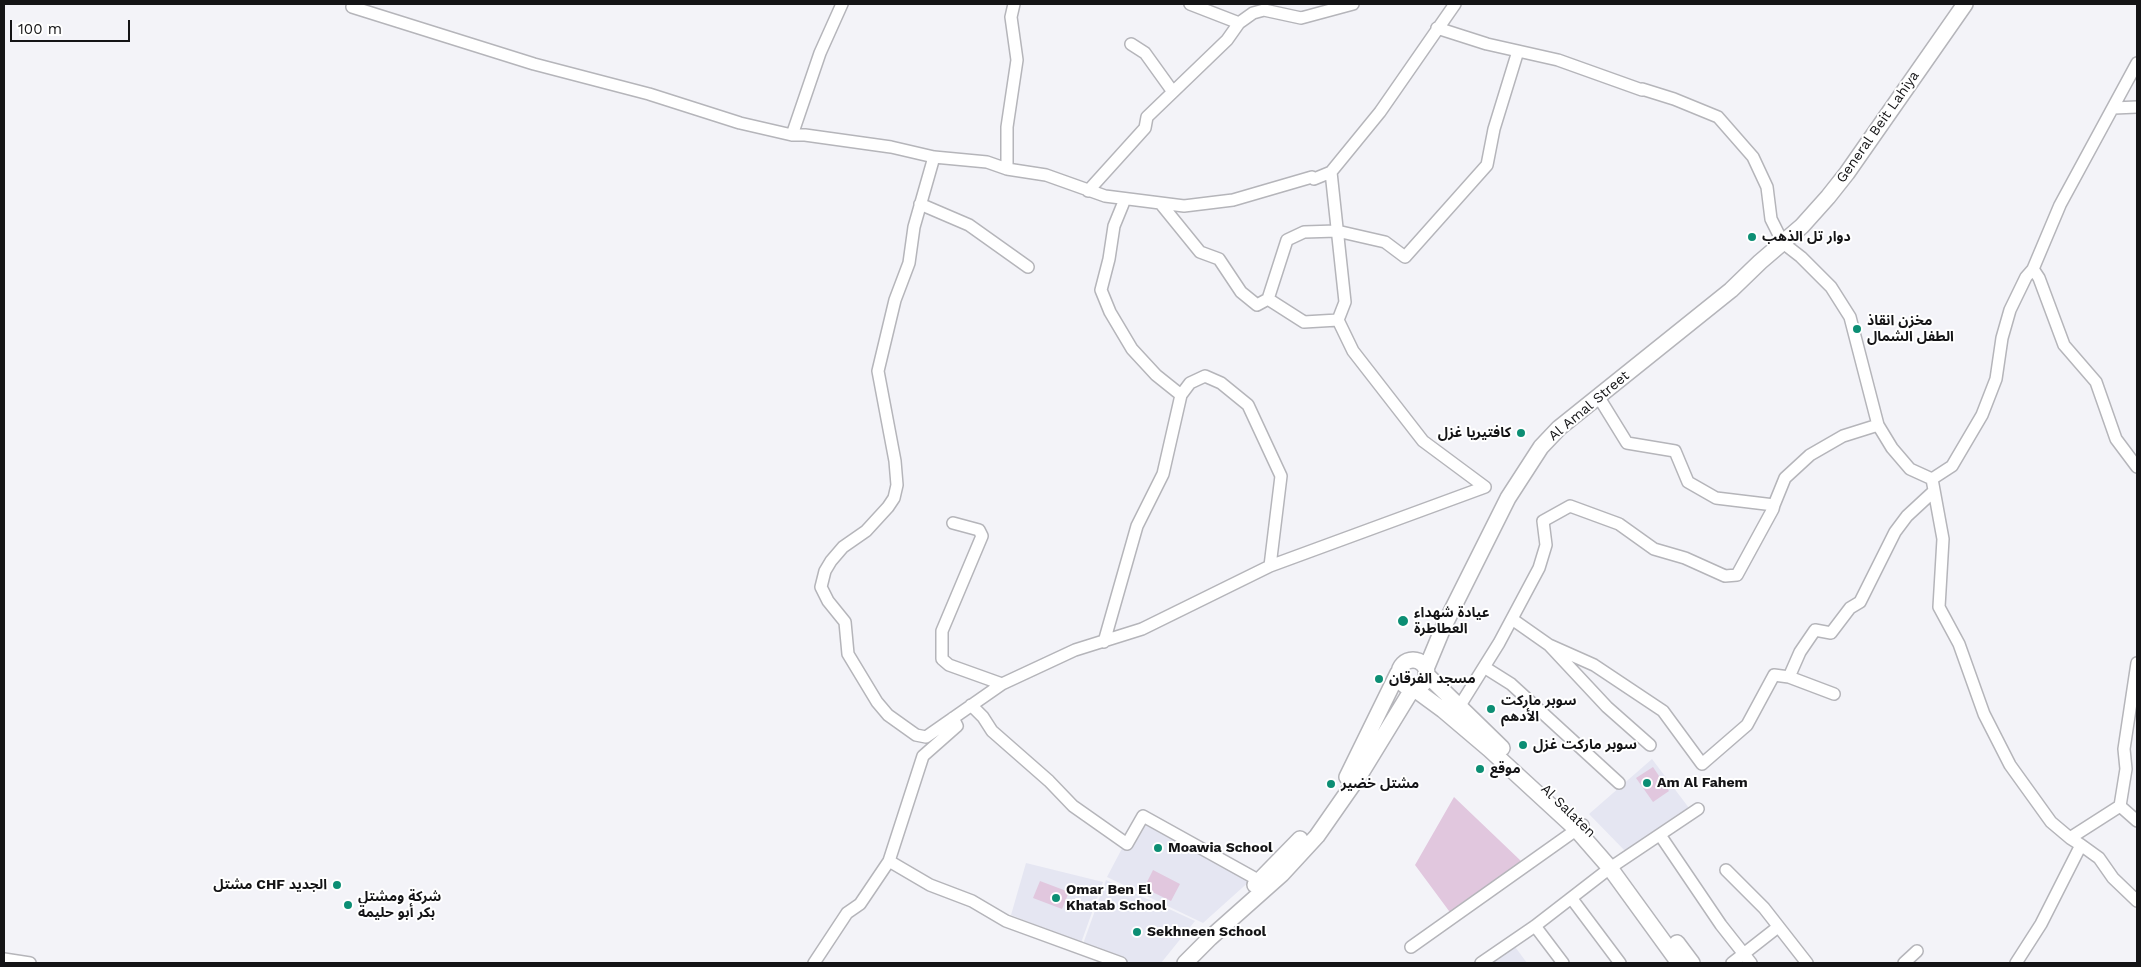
<!DOCTYPE html>
<html>
<head>
<meta charset="utf-8">
<style>
	body { margin:0 }
	#map { position:relative; width:2141px; height:967px; overflow:hidden; background:#f3f3f8; font-family:"Work Sans",sans-serif }
	canvas { display:block }
	.frame { position:absolute; inset:0; border:5px solid #141416; pointer-events:none }
	.scale { position:absolute; left:10px; top:20px; width:120px; height:22px; box-sizing:border-box; border:2px solid #141416; border-top:0; padding-left:6px; font-size:15px; line-height:18px; white-space:nowrap; color:#141416; -webkit-text-stroke:4px #fff; paint-order:stroke }
</style>
</head>
<body>
<div id="map">
<canvas width="2141" height="967"></canvas>
<div class="frame"></div>
<div class="scale">100 m</div>
</div>
<script>
const ctx = document.querySelector('canvas').getContext('2d');
ctx.lineJoin = 'round';
function fillPath(path, color) { ctx.fillStyle = color; ctx.fill(path, 'evenodd'); }
const poly = rows => new Path2D(rows.map(r => 'M' + r).join(''));
function stroke(path, color, width, dash) { ctx.strokeStyle = color; ctx.lineWidth = width; ctx.lineCap = dash ? 'butt' : 'round'; ctx.setLineDash(dash || []); ctx.stroke(path); }
function write(font, color, halo, rows, align = 'center') {
  ctx.font = font + ' "Work Sans","Noto Sans Arabic",sans-serif'; ctx.lineWidth = 4; ctx.setLineDash([]); ctx.textBaseline = 'middle'; ctx.strokeStyle = halo; ctx.fillStyle = color; for (const [text, x, y, turn = 0] of rows) {
    ctx.save(); ctx.translate(x, y); ctx.rotate((+turn || 0) * Math.PI / 180); ctx.textAlign = isNaN(turn) ? turn : align; if (halo) ctx.strokeText(text, 0, 0); ctx.fillText(text, 0, 0); ctx.restore();
  }
}
const built = poly([
	[1652,759,1689,808,1627,853,1589,814],
	[1138,818,1252,879,1203,923,1107,877],
	[1026,863,1103,882,1081,943,1011,915],
	[1106,880,1195,921,1161,963,1131,963,1083,944],
	[1513,944,1527,963,1488,963]
]);
const green = poly([
	[1653,767,1669,791,1653,802,1636,778],
	[1454,797,1521,861,1452,915,1415,865],
	[1153,870,1180,884,1171,901,1144,888],
	[1040,881,1069,892,1062,909,1033,898]
]);
const minor = poly([
	[1190,4,1239,23],
	[352,7,534,64,649,94,740,123,792,135,805,135,891,147,934,157,987,162,1007,169,1046,175,1105,196,1184,206,1233,200,1312,177,1314,179,1331,172,1380,112,1455,4],
	[1437,28,1487,44,1558,60,1642,90,1642,89,1674,99,1718,117,1753,157,1767,187,1771,219,1783,243,1801,257,1831,287,1850,317,1878,425,1892,448,1910,469,1932,479,1952,466,1982,415,1996,379,2002,338,2010,310,2026,277,2033,269,2060,205,2137,63],
	[1131,44,1145,53,1173,92,1227,40,1239,23,1253,13,1264,10,1301,18,1353,4],
	[2114,108,2137,107],
	[792,135,820,53,842,4],
	[934,157,914,227,909,263,895,300,878,371,895,461,897,485,894,498,888,507,866,531,843,547,831,561,825,571,821,587,828,601,845,622,848,654,877,702,888,715,916,735,926,737,1002,684,1075,650,1142,629,1270,566,1485,487],
	[1007,169,1007,127,1017,60,1011,17,1014,4],
	[1331,172,1345,302,1338,320,1353,351,1423,441,1485,487],
	[1088,191,1145,128,1147,117,1173,92],
	[1124,199,1123,204,1114,226,1109,259,1101,290,1110,312,1132,349,1156,375,1181,395],
	[920,204,969,225,1028,267],
	[1161,204,1200,252,1219,259,1241,292,1257,305,1268,299,1304,322,1338,320],
	[2033,269,2039,278,2064,345,2096,382,2116,439,2137,467],
	[1268,299,1287,240,1304,232,1337,231,1385,242,1405,257,1487,165,1494,129,1518,51],
	[1598,396,1627,443,1675,451,1688,482,1716,498,1774,505,1785,478,1810,455,1843,436,1878,425],
	[1932,479,1943,539,1939,607,1959,644,1984,714,2010,765,2051,822,2070,838,2081,845,2041,924,2016,963],
	[953,523,979,530,982,536,942,631,942,659,949,665,1002,684],
	[1512,619,1549,645,1607,707,1650,745],
	[1104,642,1137,526,1163,474,1181,395,1190,383,1205,376,1221,383,1248,405,1281,476,1270,566],
	[1549,645,1594,665,1663,711,1702,764,1747,725,1774,675,1789,677,1834,694],
	[1484,667,1511,684,1619,783],
	[1789,677,1800,652,1815,630,1831,633,1850,608,1860,602,1895,532,1907,516,1934,491],
	[971,705,983,717,992,731,1049,781,1073,806,1127,844,1143,816,1260,881],
	[1459,707,1499,643,1539,568,1546,545,1543,521,1570,506,1619,524,1654,549,1685,558,1725,576,1737,575,1773,509,1774,505],
	[2120,806,2137,821],
	[1660,835,1721,925,1751,963],
	[2070,838,2120,806,2126,769,2124,749,2137,663],
	[2081,845,2099,858,2113,878,2137,901],
	[889,861,930,885,972,901,1006,921,1121,963],
	[1726,870,1764,908,1807,963],
	[1572,899,1620,963],
	[1535,926,1563,963],
	[1411,947,1583,825],
	[4,959,30,963],
	[814,963,847,913,860,904,889,861,923,756,957,726,953,718],
	[1481,963,1535,926,1610,868,1698,809],
	[1732,963,1778,927],
	[1904,963,1917,951]
]);
const major = poly([
	'1399 674a14 14 0 1 1 28 0a14 14 0 1 1-28 0Z',
	[1426,669,1443,628,1508,498,1541,447,1559,428,1731,290,1760,262,1802,226,1828,197,1847,173,1965,4],
	[1426,674,1502,748],
	[1347,777,1398,673],
	[1255,885,1300,839],
	[1677,943,1692,963],
	[1185,963,1210,938,1282,874,1317,836,1361,773,1413,688,1443,710,1489,749,1576,829,1610,868,1679,963]
]);
const markers = [
	[1752,237,5,"#0c8e74"],
	[1857,329,5,"#0c8e74"],
	[1521,433,5,"#0c8e74"],
	[1403,621,6,"#0c8e74"],
	[1379,679,5,"#0c8e74"],
	[1491,709,5,"#0c8e74"],
	[1523,745,5,"#0c8e74"],
	[1480,769,5,"#0c8e74"],
	[1647,783,5,"#0c8e74"],
	[1331,784,5,"#0c8e74"],
	[1158,848,5,"#0c8e74"],
	[337,885,5,"#0c8e74"],
	[1056,898,5,"#0c8e74"],
	[348,905,5,"#0c8e74"],
	[1137,932,5,"#0c8e74"]
];
const streetNames = [
	["General Beit Lahiya",1878,127,-55],
	["Al Amal Street",1589,406,-40],
	["Al Salaten",1568,811,44]
];
const poiNames = [
	["دوار تل الذهب",1762,237],
	["مخزن انقاذ",1867,321],
	["الطفل الشمال",1867,337],
	["كافتيريا غزل",1511,433,"right"],
	["عيادة شهداء",1414,613],
	["العطاطرة",1414,629],
	["مسجد الفرقان",1389,679],
	["سوبر ماركت",1501,701],
	["الأدهم",1501,717],
	["سوبر ماركت غزل",1533,745],
	["موقع",1490,769],
	["Am Al Fahem",1657,783],
	["مشتل خضير",1341,784],
	["Moawia School",1168,848],
	["مشتل CHF الجديد",327,885,"right"],
	["Omar Ben El",1066,890],
	["Khatab School",1066,906],
	["شركة ومشتل",358,897],
	["بكر أبو حليمة",358,913],
	["Sekhneen School",1147,932]
];
fillPath(built, '#e5e6f2');
fillPath(green, '#e1c7de');
stroke(minor, '#b5b5ba', 14);
stroke(major, '#b5b5ba', 18);
stroke(minor, '#fff', 11);
stroke(major, '#fff', 15);
for (const [x, y, r, color] of markers) { const dot = new Path2D(); dot.arc(x, y, r, 0, 2 * Math.PI); ctx.fillStyle = color; ctx.fill(dot); stroke(dot, '#fff', 2); }
write('14px', '#141416', '#fff', streetNames);
write('bold 14px', '#141416', '#fff', poiNames, 'left');
</script>
</body>
</html>
